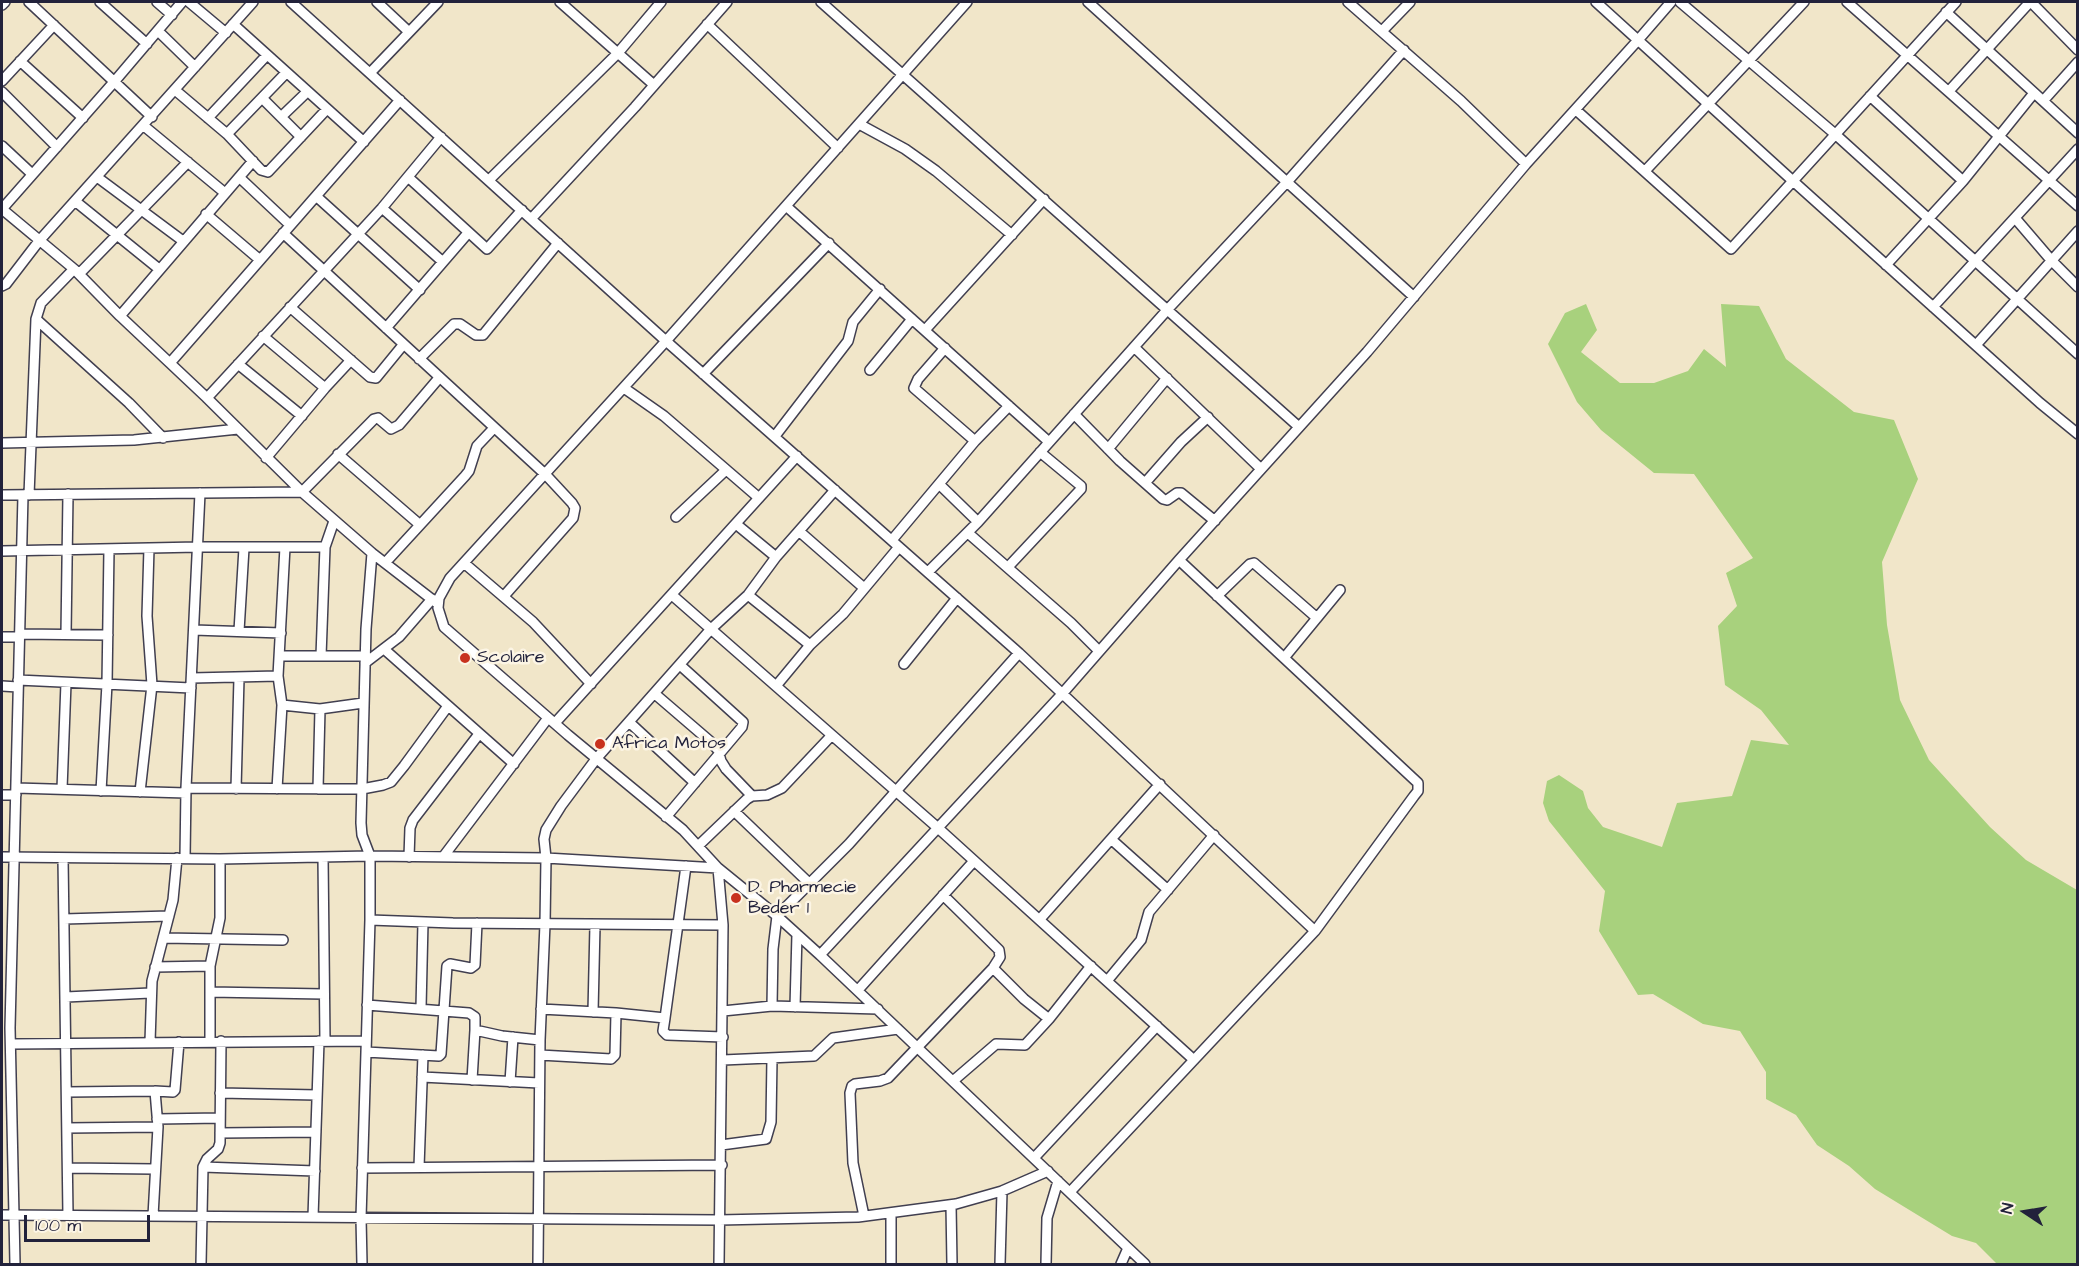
<!DOCTYPE html>
<html>
<head>
<meta charset="utf-8">
<style>
	body { margin:0 }
	#map { position:relative; width:2079px; height:1266px; overflow:hidden; background:#f1e6c9; font-family:"Architects Daughter",sans-serif }
	canvas { display:block }
	.frame { position:absolute; inset:0; border:3px solid #22223b; pointer-events:none }
	.north { position:absolute; left:1995px; top:1182px; width:60px; height:60px; -webkit-text-stroke:4px #fcf5e5; paint-order:stroke; rotate:282deg; font-size:16px; font-weight:700; line-height:24px; text-align:center; color:#22223b }
	.north::after { content:''; display:block; margin:auto; width:21px; height:27px; background:#22223b; clip-path:polygon(50% 0,100% 100%,50% 72%,0 100%) }
	.scale { position:absolute; left:24px; top:1215px; width:126px; height:27px; box-sizing:border-box; border:3px solid #22223b; border-top:0; padding-left:8px; font-size:18px; line-height:21px; white-space:nowrap; color:#22223b; -webkit-text-stroke:4px #fcf5e5; paint-order:stroke }
</style>
</head>
<body>
<div id="map">
<canvas width="2079" height="1266"></canvas>
<div class="frame"></div>
<div class="north">N</div>
<div class="scale">100 m</div>
</div>
<script>
const ctx = document.querySelector('canvas').getContext('2d');
ctx.lineJoin = 'round';
function fillPath(path, color) { ctx.fillStyle = color; ctx.fill(path, 'evenodd'); }
const poly = rows => new Path2D(rows.map(r => 'M' + r).join(''));
function stroke(path, color, width, dash) { ctx.strokeStyle = color; ctx.lineWidth = width; ctx.lineCap = dash ? 'butt' : 'round'; ctx.setLineDash(dash || []); ctx.stroke(path); }
function write(font, color, halo, rows, align = 'center') {
  ctx.font = font + ' "Architects Daughter",sans-serif'; ctx.lineWidth = 5; ctx.setLineDash([]); ctx.textBaseline = 'middle'; ctx.strokeStyle = halo; ctx.fillStyle = color; for (const [text, x, y, turn = 0] of rows) {
    ctx.save(); ctx.translate(x, y); ctx.rotate((+turn || 0) * Math.PI / 180); ctx.textAlign = isNaN(turn) ? turn : align; if (halo) ctx.strokeText(text, 0, 0); ctx.fillText(text, 0, 0); ctx.restore();
  }
}
const green = poly([
	[1586,304,1597,330,1581,352,1620,383,1654,383,1688,371,1704,349,1726,367,1721,304,1759,306,1786,359,1854,412,1894,420,1918,479,1882,562,1887,625,1900,700,1929,760,1990,827,2026,860,2077,890,2077,1264,1997,1264,1976,1243,1952,1236,1875,1189,1849,1166,1817,1145,1796,1115,1766,1099,1766,1072,1740,1031,1703,1024,1653,994,1638,995,1599,931,1605,891,1549,821,1543,803,1547,781,1559,775,1583,791,1588,808,1603,827,1662,847,1677,803,1732,796,1751,740,1789,745,1761,710,1725,685,1718,626,1737,606,1726,573,1753,558,1694,474,1654,473,1601,430,1577,402,1548,344,1565,313]
]);
const minor = poly([
	[29,2,152,117],
	[100,2,147,44],
	[157,2,172,15],
	[189,2,226,33],
	[291,2,666,341,1019,653,1315,931,1070,1192],
	[377,2,409,32],
	[560,2,654,85],
	[821,2,1299,427],
	[1088,2,1414,297],
	[1348,2,1461,101,1526,164],
	[1596,2,1793,181,2040,403,2078,434],
	[1680,2,1835,134,2078,354],
	[1847,2,2078,206],
	[2031,2,2078,50],
	[2,5,5,2],
	[1946,12,2078,133],
	[233,24,364,142],
	[707,24,838,148],
	[158,31,195,67],
	[1382,31,1410,2],
	[20,61,83,118],
	[370,73,438,2],
	[2,81,54,25],
	[175,90,227,134,261,170,268,172,327,109],
	[1949,91,2030,2],
	[2,92,57,147],
	[1870,96,1963,181],
	[262,98,301,137],
	[2043,101,2078,62],
	[1576,110,1731,249,1956,2],
	[281,117,307,92],
	[208,118,267,55],
	[859,124,905,149,936,171,1012,235],
	[144,126,225,193],
	[227,134,286,73],
	[2,146,32,174],
	[1645,171,1804,2],
	[97,177,183,241],
	[239,177,290,225],
	[408,177,487,249,522,210],
	[489,180,618,53,661,2],
	[316,196,420,290],
	[75,201,159,269],
	[786,206,1049,442],
	[382,208,443,262],
	[2,209,74,269,120,316,207,398,302,492,374,419,378,418,391,429,399,425,439,378],
	[2,209,114,82,182,2],
	[206,214,260,260],
	[2015,218,2051,260,2078,287],
	[531,219,635,107,727,2],
	[283,233,546,475,572,503,575,508,573,518,504,596],
	[1886,265,1963,181,2034,93],
	[79,274,188,162],
	[2,286,6,284,39,241,253,2],
	[290,307,370,377,376,378,403,345],
	[1933,307,2078,149],
	[120,316,253,161],
	[36,319,129,403,163,438],
	[386,328,468,233],
	[925,330,1044,199],
	[263,336,325,388],
	[1976,345,2078,231],
	[1134,347,1261,469],
	[945,348,918,379,914,388,975,441],
	[419,359,454,324,460,324,476,335,483,335,558,243],
	[170,363,400,100],
	[238,364,302,416],
	[870,370,912,319],
	[703,374,829,243],
	[624,388,664,416,759,498],
	[207,398,382,208,441,137],
	[1074,414,1120,461,1163,499,1167,500,1177,493,1181,493,1215,521],
	[775,436,848,341,853,322,880,289],
	[2,443,134,440,238,429],
	[1108,449,1167,378],
	[338,454,419,524],
	[266,458,325,388,351,360],
	[1145,483,1181,442,1208,417],
	[939,484,978,522],
	[2,495,302,492,372,553,438,604],
	[29,495,36,319,41,303,74,269],
	[676,517,726,470],
	[736,524,776,557],
	[800,532,864,588],
	[968,533,1071,623,1099,651],
	[892,540,975,441,1009,406],
	[2,551,198,547,325,547],
	[1179,560,1418,783,1418,791,1414,796,1315,931],
	[385,563,465,476,469,471,477,446,494,428],
	[464,563,533,622,591,684],
	[1008,567,1081,489,1081,486,1040,452],
	[928,572,978,522,1168,309,1287,182,1404,50],
	[672,595,938,828,1194,1060],
	[748,595,810,645],
	[1217,596,1250,564,1254,563,1317,618],
	[194,630,281,633],
	[239,631,244,548],
	[20,634,108,635],
	[66,634,68,494],
	[2,637,20,637],
	[384,649,514,764],
	[280,656,365,656],
	[321,656,325,547,334,521],
	[1284,658,1340,590],
	[365,663,399,637,432,599],
	[904,664,957,598],
	[192,678,278,676,285,547],
	[18,680,191,688],
	[2,686,18,687],
	[776,686,810,645,843,614,899,547],
	[655,694,712,743,718,750,721,761,726,769,752,796],
	[282,705,320,709,363,703],
	[629,722,695,783],
	[555,723,797,456],
	[16,788,186,793],
	[186,788,362,789,383,785,391,782,404,766,448,706],
	[62,789,66,683],
	[236,789,239,678],
	[277,789,282,705,278,676],
	[318,789,320,709],
	[101,791,107,684,109,549],
	[140,792,152,685,147,616,149,548],
	[2,795,16,795],
	[734,811,810,884],
	[666,817,742,727,743,722,680,665],
	[1112,840,1168,890],
	[698,846,747,799,752,796,767,795,782,788,832,735],
	[2,857,220,859,370,856,546,858,718,868,777,916,820,955,1145,1264],
	[323,857,325,1041],
	[409,857,410,828,413,820,479,734],
	[443,857,548,718],
	[63,858,68,1215],
	[185,858,186,788,200,493],
	[64,919,169,916],
	[1040,919,1160,784],
	[370,920,453,923,723,925],
	[163,938,283,940],
	[820,955,1062,694,1179,560,1367,352,1526,164,1639,39,1671,2],
	[155,967,210,966],
	[993,968,1024,999,1049,1019,1091,966],
	[1107,981,1141,940,1149,912,1214,835],
	[858,990,974,861],
	[210,992,324,994],
	[66,997,150,993],
	[367,1005,469,1013,475,1017,475,1030],
	[772,1006,773,949,777,916,849,844,1019,653],
	[795,1007,797,934],
	[421,1008,423,922],
	[541,1009,616,1013],
	[723,1011,772,1006,878,1009],
	[593,1012,595,925],
	[665,1018,686,866],
	[210,1041,210,966,220,918,220,859],
	[150,1042,152,981,173,900,177,858],
	[11,1044,366,1041],
	[366,1052,439,1056,441,1054,447,966,450,964,471,968,475,965,477,923],
	[540,1055,611,1059,615,1055,616,1013,665,1018,663,1031,667,1035,723,1037],
	[723,1060,814,1056,833,1038,898,1029],
	[422,1077,539,1083],
	[472,1080,475,1030,502,1036,540,1040],
	[953,1081,996,1044,1025,1045,1049,1019],
	[510,1082,513,1037],
	[67,1092,155,1091],
	[220,1093,317,1095],
	[157,1119,220,1118],
	[67,1128,158,1127],
	[220,1133,316,1132],
	[721,1145,766,1139,771,1122,772,1058],
	[1034,1158,1157,1026],
	[203,1167,315,1171],
	[419,1167,423,1055],
	[68,1168,154,1169],
	[362,1168,722,1165],
	[951,1205,952,1264],
	[891,1214,891,1264],
	[2,1215,719,1220,858,1217,956,1204,1002,1191,1048,1171],
	[153,1216,158,1127,155,1091,173,1092,175,1090,179,1042],
	[864,1216,853,1163,850,1093,852,1086,855,1084,880,1081,888,1078,993,968,1000,957,999,950,943,895],
	[313,1217,319,1041],
	[15,1264,10,1028,23,495],
	[201,1264,203,1167,207,1159,218,1149,220,1143,221,1041],
	[362,1264,361,1218,370,920,370,856,362,835,361,823,366,629,372,553],
	[538,1264,540,1040,545,924,546,858,544,839,546,830,561,806,596,759,711,629,748,595,776,557,835,490],
	[719,1264,723,925,718,868,683,830,568,735,444,627,438,608,439,598,450,578,666,341,967,2],
	[1000,1264,1002,1191],
	[1046,1264,1047,1218,1058,1181],
	[1121,1264,1128,1248]
]);
const markers = [
	[465,658,6,"#c8321e"],
	[600,744,6,"#c8321e"],
	[736,898,6,"#c8321e"]
];
const poiNames = [
	["Scolaire",477,658],
	["Africa Motos",612,744],
	["D. Pharmecie",748,888],
	["Beder 1",748,909]
];
fillPath(green, '#a8d17d');
stroke(minor, '#413f50', 12);
stroke(minor, '#fff', 9);
for (const [x, y, r, color] of markers) { const dot = new Path2D(); dot.arc(x, y, r, 0, 2 * Math.PI); ctx.fillStyle = color; ctx.fill(dot); stroke(dot, '#fcf5e5', 2); }
write('18px', '#22223b', '#fcf5e5', poiNames, 'left');
</script>
</body>
</html>
